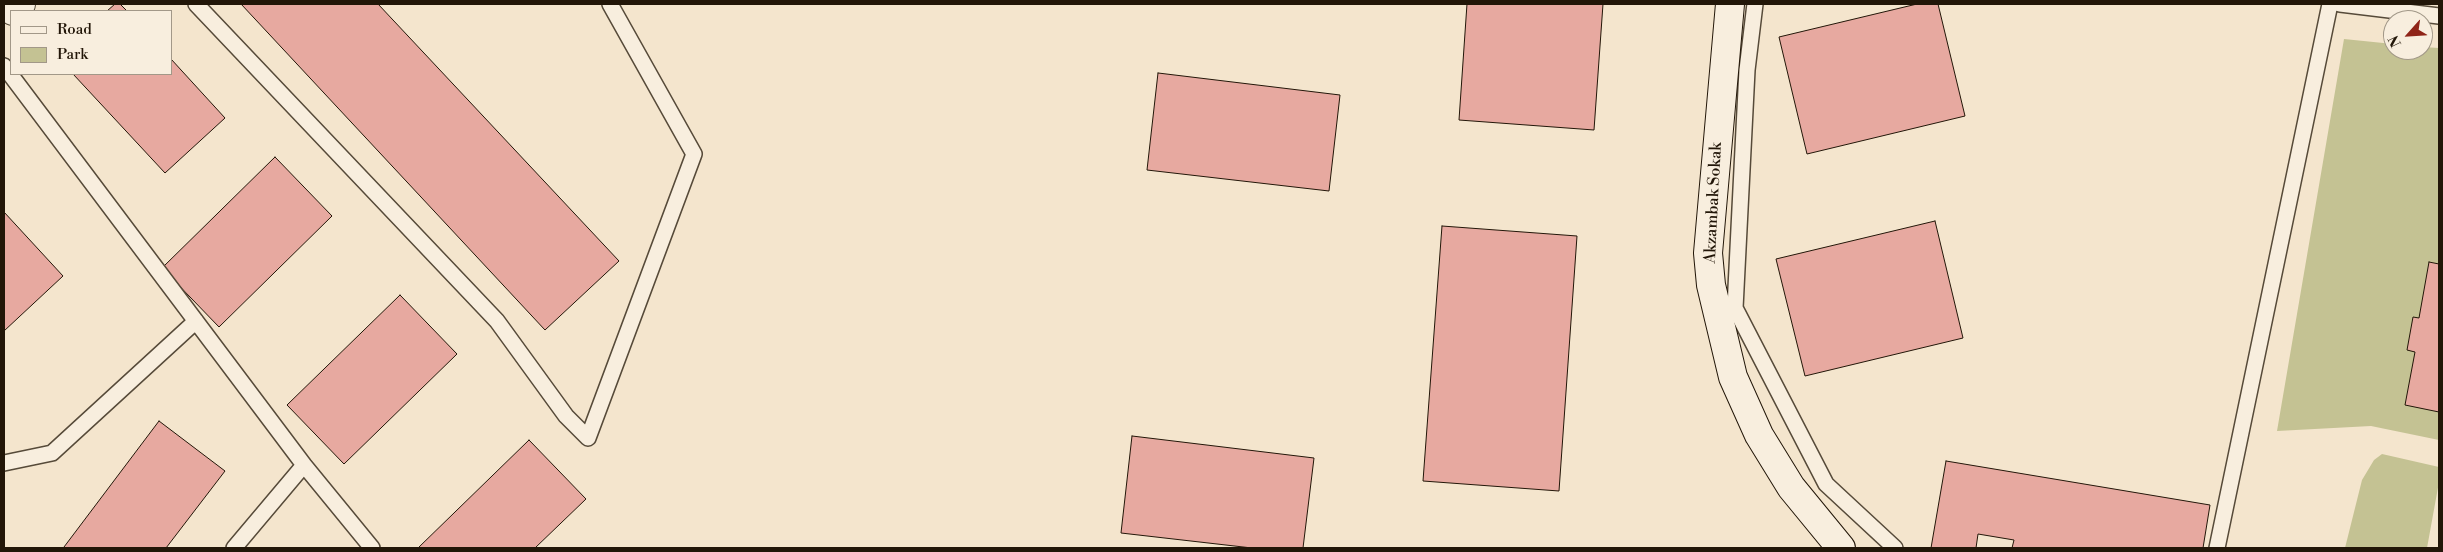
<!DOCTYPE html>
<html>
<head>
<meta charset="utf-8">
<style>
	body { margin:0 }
	#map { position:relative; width:2443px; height:552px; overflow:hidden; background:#f4e5cd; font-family:"Libre Bodoni",serif }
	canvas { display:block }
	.frame { position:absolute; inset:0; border:5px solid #221608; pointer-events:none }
	.legend { position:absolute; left:10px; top:10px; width:162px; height:65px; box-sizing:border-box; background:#f8eede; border:1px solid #a29888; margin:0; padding:6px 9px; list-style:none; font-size:15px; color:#221608 }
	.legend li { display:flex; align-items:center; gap:10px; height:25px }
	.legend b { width:25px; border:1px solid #a29888 }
	.north { position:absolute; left:2383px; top:10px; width:50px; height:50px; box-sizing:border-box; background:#f8eede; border:1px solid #a29888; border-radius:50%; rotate:244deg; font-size:14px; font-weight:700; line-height:20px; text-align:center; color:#221608 }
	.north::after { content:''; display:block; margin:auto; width:18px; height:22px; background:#8f2418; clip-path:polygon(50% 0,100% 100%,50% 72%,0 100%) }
</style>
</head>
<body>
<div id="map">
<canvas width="2443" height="552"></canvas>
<div class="frame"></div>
<ul class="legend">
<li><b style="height:6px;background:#f8eede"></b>Road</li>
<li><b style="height:14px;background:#c4c293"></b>Park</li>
</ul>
<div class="north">N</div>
</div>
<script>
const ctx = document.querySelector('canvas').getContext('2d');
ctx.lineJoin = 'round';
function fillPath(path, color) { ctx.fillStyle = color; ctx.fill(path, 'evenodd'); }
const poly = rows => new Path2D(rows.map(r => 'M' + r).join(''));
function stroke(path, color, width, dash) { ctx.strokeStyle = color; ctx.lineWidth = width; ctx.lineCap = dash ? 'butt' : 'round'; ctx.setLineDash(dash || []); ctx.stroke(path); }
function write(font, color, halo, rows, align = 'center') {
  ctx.font = font + ' "Libre Bodoni",serif'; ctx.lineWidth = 5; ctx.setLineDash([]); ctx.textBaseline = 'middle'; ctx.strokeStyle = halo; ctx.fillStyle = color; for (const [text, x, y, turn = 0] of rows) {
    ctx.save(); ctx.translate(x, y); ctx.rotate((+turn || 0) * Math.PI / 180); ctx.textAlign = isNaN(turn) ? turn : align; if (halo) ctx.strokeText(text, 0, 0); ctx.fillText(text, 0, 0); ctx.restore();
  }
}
const green = poly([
	[2344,39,2393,44,2393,50,2423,50,2423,47,2439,48,2439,440,2371,426,2277,431],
	[2382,454,2439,467,2439,482,2427,548,2345,548,2362,480,2374,460]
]);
const building = poly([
	[115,4,120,4,127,11,107,11,115,4],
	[241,4,378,4,619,261,545,330,241,4],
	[1467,4,1603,4,1594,130,1459,120,1467,4],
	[1917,4,1938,4,1965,116,1807,154,1779,37,1917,4],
	[171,59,225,118,165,173,73,74,171,74,171,59],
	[1158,73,1340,95,1329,191,1147,170,1158,73],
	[275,157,332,216,219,327,162,268,275,157],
	[4,212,63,276,4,331,4,212],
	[1935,221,1963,338,1805,376,1776,259,1935,221],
	[1442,226,1577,236,1559,491,1423,481,1442,226],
	[2429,262,2439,264,2439,412,2405,405,2415,352,2407,350,2413,317,2419,318,2429,262],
	[400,295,457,354,344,464,287,405,400,295],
	[159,421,225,471,166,548,65,548,64,547,159,421],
	[1132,436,1314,458,1303,548,1252,548,1121,533,1132,436],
	[529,440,586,499,535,548,418,548,529,440],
	[1946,461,2210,505,2203,548,2012,548,2014,540,1978,534,1976,548,1931,548,1946,461]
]);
const lane = poly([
	[196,4,497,321,566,416,588,438,694,154,610,4],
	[1755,4,1747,70,1735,308,1826,484,1895,548],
	[2340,4,2439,16],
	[4,66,304,465,372,548],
	[4,463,52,453,196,321],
	[234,548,304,465],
	[2217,548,2330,4]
]);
const street = poly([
	[13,11,21,4]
]);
const secondary = poly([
	[1730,4,1708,253,1711,285,1733,377,1759,435,1791,487,1841,548]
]);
const streetNames = [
	["Akzambak Sokak",1714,203,-87]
];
fillPath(green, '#c4c293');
fillPath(building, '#e7a9a0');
stroke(building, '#221608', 1);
stroke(lane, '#564a39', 18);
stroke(street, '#564a39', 30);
stroke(secondary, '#221608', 30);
stroke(lane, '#f8eede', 15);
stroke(street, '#f8eede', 28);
stroke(secondary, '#f8eede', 28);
write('16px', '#221608', '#f8eede', streetNames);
</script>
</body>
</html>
